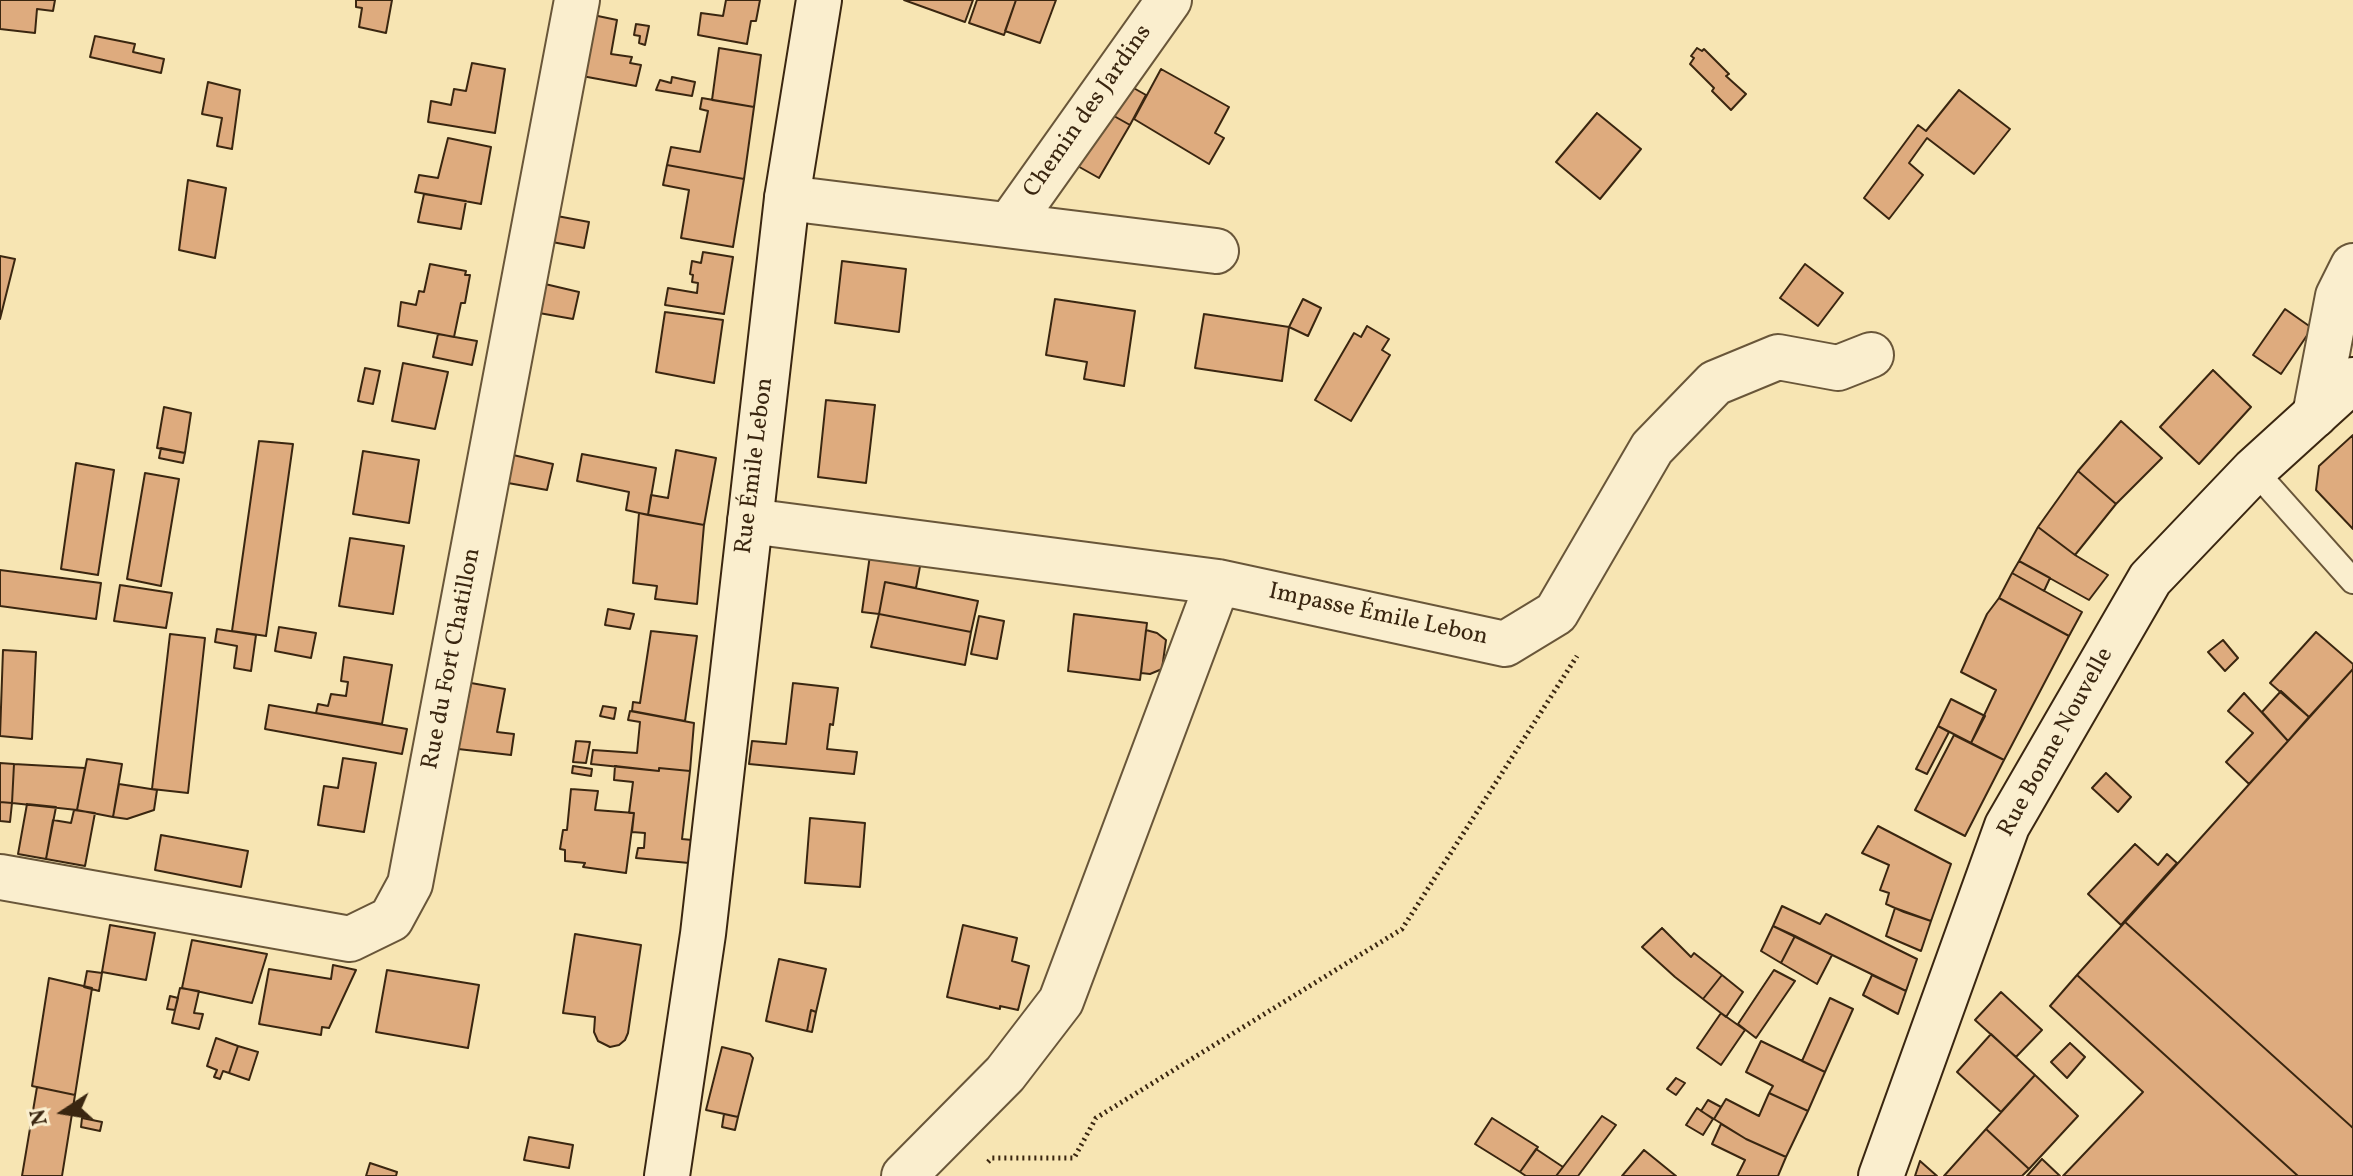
<!DOCTYPE html>
<html>
<head>
<meta charset="utf-8">
<style>
	body { margin:0 }
	#map { position:relative; width:2353px; height:1176px; overflow:hidden; background:#f7e5b3; font-family:Vollkorn,serif }
	canvas { display:block }
	.north { position:absolute; left:24px; top:1072px; width:80px; height:80px; -webkit-text-stroke:6px #faeece; paint-order:stroke; rotate:258deg; font-size:22px; font-weight:700; line-height:32px; text-align:center; color:#3a2610 }
	.north::after { content:''; display:block; margin:auto; width:28px; height:36px; background:#3a2610; clip-path:polygon(50% 0,100% 100%,50% 72%,0 100%) }
</style>
</head>
<body>
<div id="map">
<canvas width="2353" height="1176"></canvas>
<div class="north">N</div>
</div>
<script>
const ctx = document.querySelector('canvas').getContext('2d');
ctx.lineJoin = 'round';
function fillPath(path, color) { ctx.fillStyle = color; ctx.fill(path, 'evenodd'); }
const poly = rows => new Path2D(rows.map(r => 'M' + r).join(''));
function stroke(path, color, width, dash) { ctx.strokeStyle = color; ctx.lineWidth = width; ctx.lineCap = dash ? 'butt' : 'round'; ctx.setLineDash(dash || []); ctx.stroke(path); }
function write(font, color, halo, rows, align = 'center') {
  ctx.font = font + ' Vollkorn,serif'; ctx.lineWidth = 6; ctx.setLineDash([]); ctx.textBaseline = 'middle'; ctx.strokeStyle = halo; ctx.fillStyle = color; for (const [text, x, y, turn = 0] of rows) {
    ctx.save(); ctx.translate(x, y); ctx.rotate((+turn || 0) * Math.PI / 180); ctx.textAlign = isNaN(turn) ? turn : align; if (halo) ctx.strokeText(text, 0, 0); ctx.fillText(text, 0, 0); ctx.restore();
  }
}
const building = poly([
	[0,0,55,0,53,11,37,9,35,33,0,29,0,0],
	[356,0,392,0,386,33,359,27,362,8,356,7,356,0],
	[726,0,760,0,756,21,751,21,747,44,698,35,701,13,723,16,726,0],
	[904,0,973,0,965,22,904,0],
	[977,0,1016,0,1004,35,969,23,977,0],
	[1016,0,1056,0,1040,43,1005,31,1016,0],
	[593,15,617,20,611,54,632,57,630,63,641,65,636,86,582,76,593,15],
	[636,24,649,26,645,45,639,43,640,36,634,35,636,24],
	[95,36,135,44,133,52,164,59,161,73,90,57,95,36],
	[719,48,761,55,754,107,712,100,719,48],
	[1697,48,1702,51,1704,49,1729,74,1726,76,1746,94,1731,110,1712,91,1714,88,1690,64,1694,58,1691,56,1697,48],
	[472,63,505,69,495,133,428,122,431,101,451,105,454,89,466,91,472,63],
	[1161,69,1229,107,1215,133,1224,138,1209,164,1134,119,1161,69],
	[672,77,695,82,692,96,656,90,660,80,671,83,672,77],
	[208,82,240,90,232,149,217,146,222,118,202,114,208,82],
	[1123,82,1146,95,1130,125,1105,111,1123,82],
	[1959,90,2010,129,1974,174,1927,138,1909,163,1923,175,1889,219,1864,198,1918,125,1926,131,1959,90],
	[702,98,754,107,744,179,667,165,671,147,700,152,708,111,700,109,702,98],
	[1105,111,1130,125,1099,178,1074,164,1105,111],
	[1597,113,1641,149,1600,199,1556,162,1597,113],
	[448,138,491,147,481,204,415,192,419,175,438,178,448,138],
	[667,165,744,179,733,247,681,238,689,190,663,185,667,165],
	[188,180,226,188,215,258,179,250,188,180],
	[424,194,466,201,461,229,418,222,424,194],
	[557,216,589,222,584,248,552,242,557,216],
	[703,252,733,257,724,314,665,305,668,288,697,293,698,283,692,282,693,275,690,274,692,261,701,263,703,252],
	[0,256,15,259,0,319,0,256],
	[842,261,906,269,899,332,835,323,842,261],
	[430,264,466,271,465,275,470,275,465,303,461,303,454,337,398,326,401,302,416,305,419,291,424,292,430,264],
	[1805,264,1843,293,1818,326,1780,298,1805,264],
	[545,284,579,292,573,319,539,313,545,284],
	[1055,299,1135,311,1124,386,1084,379,1087,362,1046,355,1055,299],
	[1303,299,1321,308,1308,336,1289,327,1303,299],
	[2285,309,2312,328,2281,374,2253,355,2285,309],
	[665,312,723,320,714,383,656,372,665,312],
	[1204,314,1289,327,1282,381,1195,368,1204,314],
	[1367,326,1389,339,1382,350,1390,355,1351,421,1315,400,1354,333,1361,337,1367,326],
	[438,334,477,341,472,365,433,357,438,334],
	[403,363,448,372,435,429,392,421,403,363],
	[365,368,380,371,373,404,358,401,365,368],
	[2213,370,2251,407,2199,464,2160,427,2213,370],
	[826,400,875,405,866,483,818,477,826,400],
	[164,407,191,413,185,453,157,448,164,407],
	[2121,421,2162,458,2116,504,2078,471,2121,421],
	[2353,435,2353,529,2316,490,2319,466,2353,435],
	[259,441,293,444,266,636,232,631,259,441],
	[161,448,185,453,183,463,159,458,161,448],
	[676,450,716,458,704,525,648,515,651,495,668,498,676,450],
	[363,451,419,460,409,523,353,514,363,451],
	[582,454,656,468,648,515,626,510,629,492,577,481,582,454],
	[513,455,553,464,547,490,508,483,513,455],
	[76,463,114,470,98,575,61,569,76,463],
	[2078,471,2116,504,2075,555,2038,527,2078,471],
	[145,473,179,479,161,586,127,579,145,473],
	[639,513,704,525,697,604,655,599,657,586,633,583,639,513],
	[2038,527,2075,555,2108,575,2089,600,2019,561,2038,527],
	[350,538,404,546,393,614,339,606,350,538],
	[870,555,921,561,916,588,885,582,879,614,862,612,870,555],
	[2019,561,2050,578,2044,591,2012,573,2019,561],
	[0,570,101,583,96,619,0,606,0,570],
	[2012,573,2082,612,2069,636,1999,598,2012,573],
	[885,582,978,601,971,632,879,614,885,582],
	[120,585,172,593,166,628,114,621,120,585],
	[1999,598,2069,636,2004,760,1971,743,1996,690,1961,672,1987,614,1999,598],
	[608,609,634,614,630,629,605,625,608,609],
	[879,614,971,632,965,665,871,647,879,614],
	[1074,614,1147,623,1140,680,1068,671,1074,614],
	[979,616,1004,621,997,659,971,654,979,616],
	[279,627,316,633,311,658,275,651,279,627],
	[217,629,256,635,251,671,234,668,237,646,215,642,217,629],
	[1146,630,1157,633,1166,640,1162,669,1150,674,1141,673,1146,630],
	[651,631,697,636,685,721,632,711,633,702,640,703,651,631],
	[2316,632,2353,664,2353,669,2309,717,2270,683,2316,632],
	[170,634,205,638,188,793,152,789,170,634],
	[2223,640,2238,658,2225,671,2208,652,2223,640],
	[3,650,36,652,32,739,0,736,3,650],
	[344,657,392,665,382,724,316,713,318,704,328,706,331,694,346,696,348,682,341,681,344,657],
	[2353,669,2353,1128,2125,922,2353,669],
	[471,683,505,689,497,732,514,734,511,755,458,749,471,683],
	[793,683,838,688,833,725,830,724,827,749,857,752,854,774,749,764,752,741,786,744,793,683],
	[2281,691,2309,717,2288,741,2262,712,2281,691],
	[2244,693,2288,741,2249,784,2226,762,2253,733,2228,711,2244,693],
	[1951,699,1985,716,1971,743,1938,726,1951,699],
	[269,705,407,729,402,754,265,729,269,705],
	[603,706,616,708,614,719,600,716,603,706],
	[630,711,694,723,690,771,659,768,659,771,591,764,593,750,637,753,640,722,628,720,630,711],
	[1938,726,1949,732,1927,774,1916,769,1938,726],
	[1954,735,2004,760,1965,836,1915,810,1954,735],
	[576,741,590,742,586,763,573,762,576,741],
	[343,758,376,763,364,832,318,825,324,786,338,788,343,758],
	[87,759,122,764,113,817,77,810,87,759],
	[0,763,14,764,12,803,0,802,0,763],
	[14,764,85,768,77,810,12,803,14,764],
	[573,766,592,769,591,776,572,773,573,766],
	[615,766,659,771,659,768,690,771,682,839,692,840,689,863,636,858,638,848,644,848,645,833,632,832,634,813,629,813,633,782,614,780,615,766],
	[2106,773,2131,797,2118,812,2092,788,2106,773],
	[119,784,157,790,154,810,127,819,113,817,119,784],
	[571,789,598,791,595,810,634,813,626,873,583,867,585,863,565,861,565,850,560,849,563,830,567,830,571,789],
	[0,802,12,803,10,822,0,821,0,802],
	[27,804,56,807,46,859,18,854,27,804],
	[74,810,95,813,85,866,46,859,53,820,71,823,74,810],
	[810,818,865,823,860,887,805,883,810,818],
	[1878,826,1951,864,1931,921,1904,912,1886,904,1889,893,1880,890,1889,865,1862,853,1878,826],
	[161,835,248,851,241,887,155,870,161,835],
	[2135,844,2158,865,2167,854,2177,863,2121,925,2088,894,2135,844],
	[1782,906,1820,924,1826,914,1917,959,1906,991,1773,926,1782,906],
	[1895,908,1931,921,1921,951,1886,936,1895,908],
	[2125,922,2353,1128,2353,1176,2298,1176,2077,975,2125,922],
	[110,925,155,933,146,980,102,972,110,925],
	[963,925,1017,938,1012,961,1029,966,1018,1010,1000,1006,1000,1009,947,997,963,925],
	[1773,926,1795,936,1781,963,1761,951,1773,926],
	[1662,928,1691,957,1694,953,1722,975,1703,999,1675,977,1642,947,1662,928],
	[575,934,641,945,628,1033,625,1040,619,1045,610,1047,598,1041,594,1032,595,1017,563,1013,575,934],
	[1795,936,1832,955,1817,984,1781,963,1795,936],
	[192,940,267,954,252,1003,182,988,192,940],
	[779,959,826,969,816,1012,811,1010,807,1031,766,1021,779,959],
	[333,965,356,970,329,1028,322,1027,321,1035,259,1024,269,969,331,979,333,965],
	[387,970,479,985,468,1048,376,1032,387,970],
	[1774,970,1795,981,1756,1038,1738,1024,1774,970],
	[87,971,102,973,99,991,84,987,87,971],
	[1722,975,1743,992,1726,1017,1703,999,1722,975],
	[1872,975,1906,991,1898,1014,1863,995,1872,975],
	[2077,975,2298,1176,2063,1176,2143,1092,2050,1006,2077,975],
	[49,978,92,988,75,1095,32,1086,49,978],
	[180,988,199,991,194,1013,203,1014,199,1029,172,1023,180,988],
	[2001,992,2042,1030,2016,1057,1975,1020,2001,992],
	[170,996,178,998,175,1010,167,1009,170,996],
	[1830,998,1853,1009,1825,1072,1802,1061,1830,998],
	[811,1010,816,1012,812,1032,807,1031,811,1010],
	[1721,1013,1745,1030,1721,1065,1697,1048,1721,1013],
	[1991,1034,2035,1075,2001,1112,1957,1072,1991,1034],
	[216,1038,238,1046,229,1073,223,1071,220,1079,214,1077,217,1070,207,1066,216,1038],
	[1761,1041,1825,1072,1808,1111,1769,1093,1773,1086,1746,1072,1761,1041],
	[2070,1043,2085,1057,2067,1078,2051,1062,2070,1043],
	[238,1046,258,1052,249,1080,229,1073,238,1046],
	[722,1047,750,1054,753,1058,738,1117,706,1110,722,1047],
	[2035,1075,2078,1116,2029,1169,1986,1129,2035,1075],
	[1676,1078,1685,1083,1676,1095,1667,1089,1676,1078],
	[37,1087,75,1095,62,1176,22,1176,37,1087],
	[1769,1093,1808,1111,1786,1157,1746,1139,1714,1119,1726,1099,1759,1116,1769,1093],
	[1708,1100,1721,1107,1714,1119,1701,1111,1708,1100],
	[1697,1108,1713,1119,1703,1135,1686,1125,1697,1108],
	[724,1114,738,1117,735,1130,722,1127,724,1114],
	[1602,1116,1616,1125,1578,1176,1556,1176,1602,1116],
	[82,1118,102,1122,100,1131,81,1127,82,1118],
	[1492,1118,1538,1147,1520,1172,1475,1144,1492,1118],
	[1721,1124,1746,1139,1786,1157,1778,1176,1737,1176,1745,1160,1712,1144,1721,1124],
	[1986,1129,2029,1169,2022,1176,1944,1176,1986,1129],
	[529,1137,573,1145,569,1168,524,1160,529,1137],
	[1536,1149,1563,1167,1556,1176,1526,1176,1520,1172,1536,1149],
	[1644,1150,1676,1176,1622,1176,1644,1150],
	[2042,1159,2060,1176,2027,1176,2042,1159],
	[1920,1161,1937,1176,1915,1176,1920,1161],
	[370,1163,397,1172,396,1176,366,1176,370,1163]
]);
const path = poly([
	[988,1162,992,1158,1074,1158,1096,1118,1402,929,1577,656]
]);
const lane = poly([
	[2254,470,2353,581]
]);
const street = poly([
	[787,198,1216,251],
	[1010,224,1169,0],
	[2315,415,2338,296,2353,266],
	[750,521,1218,582,1505,644,1556,613,1652,448,1715,383,1778,357,1838,368,1871,355],
	[0,877,350,939,391,919,410,884,577,0],
	[904,1176,1005,1074,1061,1001,1218,582]
]);
const secondary = poly([
	[667,1176,703,934,787,198,819,0],
	[1881,1176,2007,826,2150,579,2254,470,2353,380]
]);
const streetNames = [
	["Chemin des Jardins",1089,112,-55],
	["Rue Émile Lebon",756,466,-83],
	["Impasse Émile Lebon",1378,616,12],
	["Rue du Fort Chatillon",453,659,-79],
	["Rue Bonne Nouvelle",2057,743,-61]
];
fillPath(building, '#deab7e');
stroke(building, '#3a2610', 2);
stroke(lane, '#695639', 28);
stroke(street, '#695639', 48);
stroke(secondary, '#3a2610', 48);
stroke(path, '#3a2610', 5, [2, 4]);
stroke(lane, '#faeece', 24);
stroke(street, '#faeece', 44);
stroke(secondary, '#faeece', 44);
write('24px', '#3a2610', '#faeece', streetNames);
</script>
</body>
</html>
